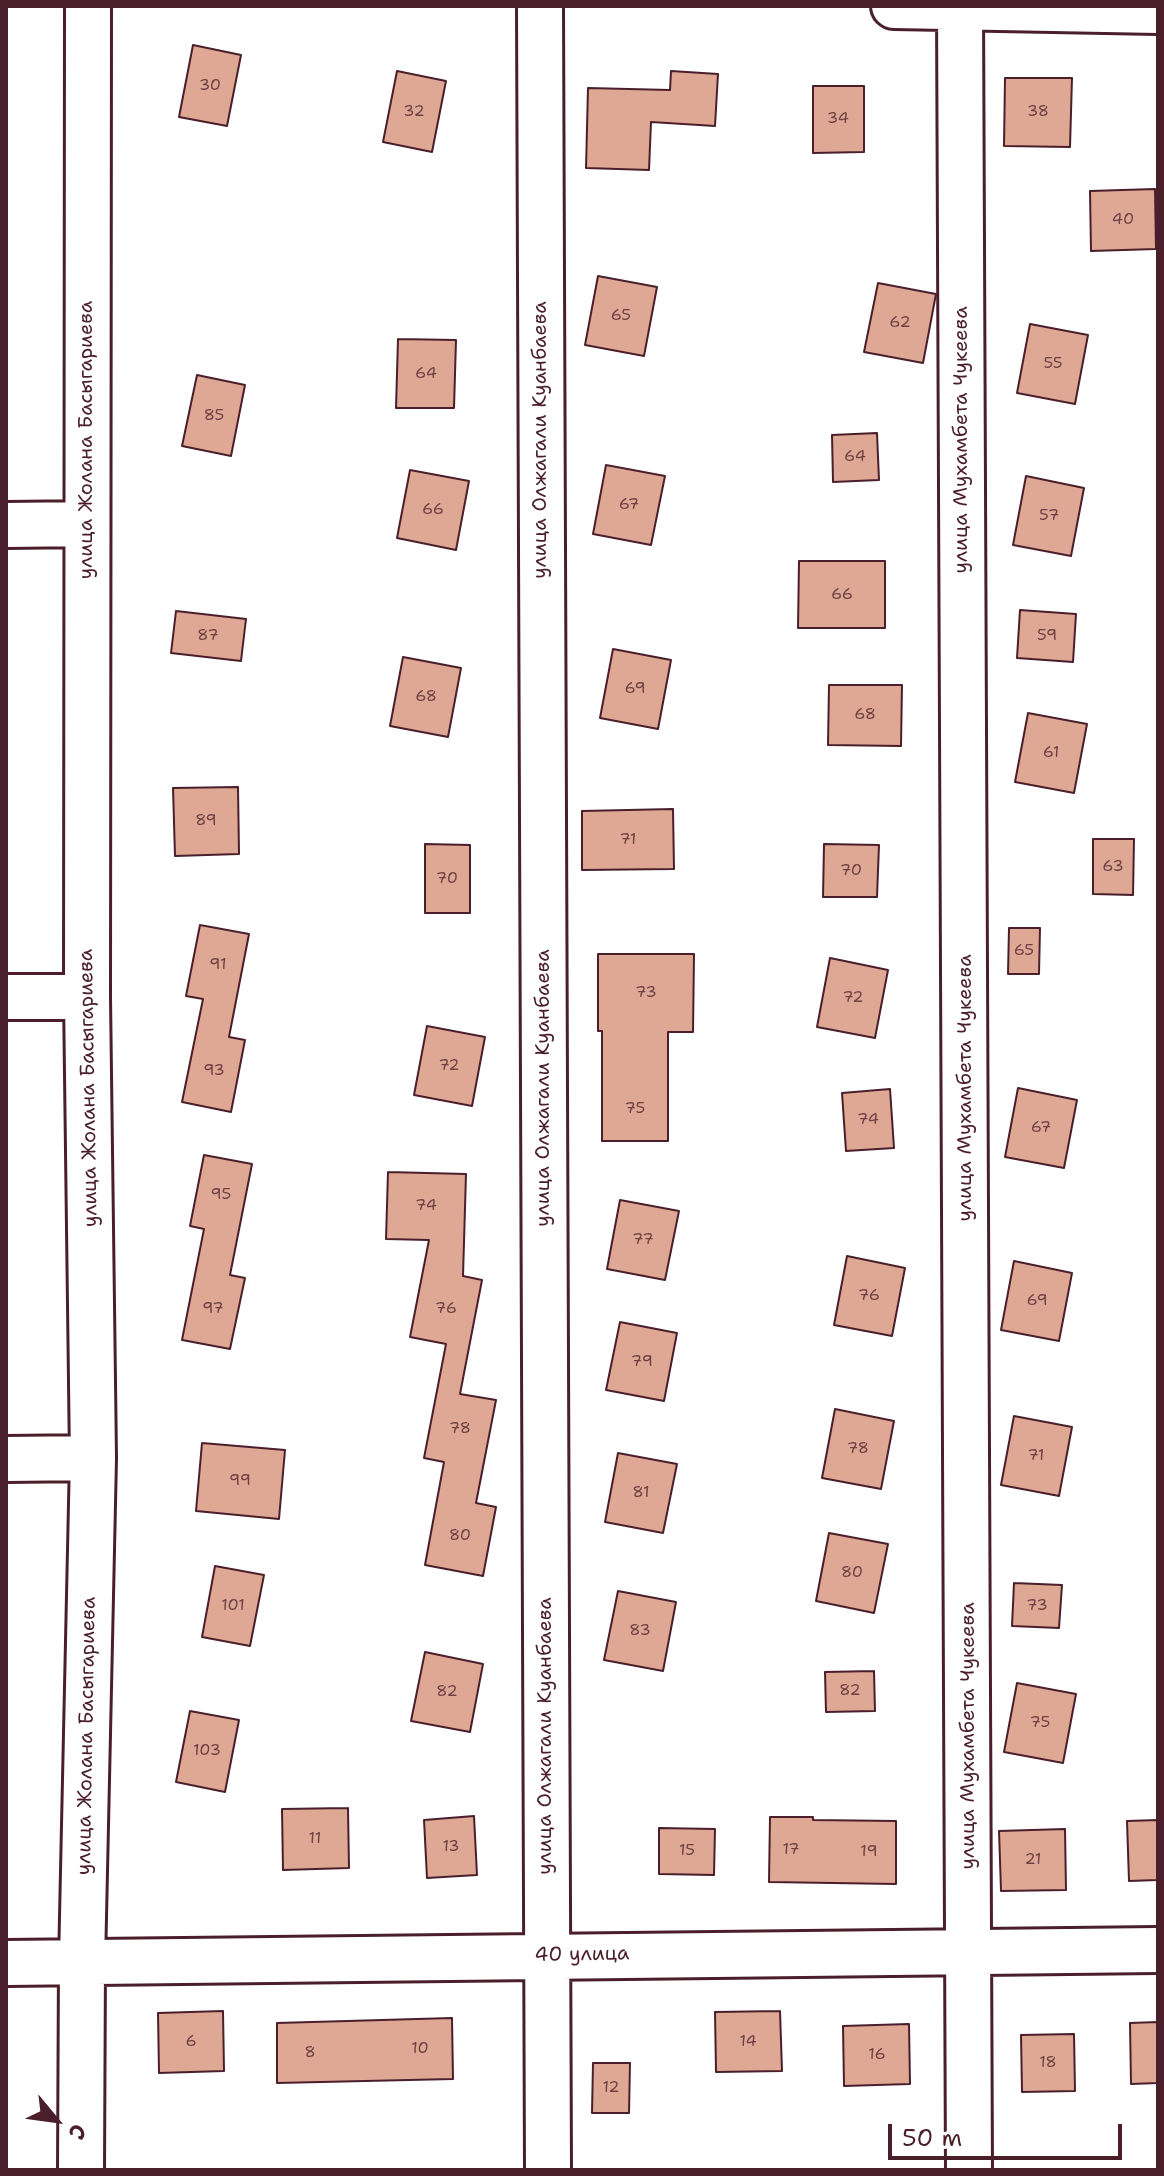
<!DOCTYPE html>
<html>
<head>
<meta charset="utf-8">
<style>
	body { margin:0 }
	#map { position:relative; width:1164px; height:2176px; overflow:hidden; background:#fff; font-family:"Shantell Sans",sans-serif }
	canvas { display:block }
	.frame { position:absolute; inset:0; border:8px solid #4a1f2b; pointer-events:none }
	.north { position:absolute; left:16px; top:2080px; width:80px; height:80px; -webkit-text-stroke:6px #fff; paint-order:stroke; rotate:119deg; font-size:22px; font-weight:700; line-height:32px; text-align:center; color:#4a1f2b }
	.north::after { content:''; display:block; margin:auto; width:28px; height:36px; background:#4a1f2b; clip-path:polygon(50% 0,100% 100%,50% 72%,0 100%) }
	.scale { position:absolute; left:888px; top:2124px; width:234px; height:36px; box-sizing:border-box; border:4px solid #4a1f2b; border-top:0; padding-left:10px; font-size:24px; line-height:28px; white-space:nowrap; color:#4a1f2b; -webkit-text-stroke:6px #fff; paint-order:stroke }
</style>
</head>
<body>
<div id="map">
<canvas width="1164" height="2176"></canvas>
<div class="frame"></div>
<div class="north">С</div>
<div class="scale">50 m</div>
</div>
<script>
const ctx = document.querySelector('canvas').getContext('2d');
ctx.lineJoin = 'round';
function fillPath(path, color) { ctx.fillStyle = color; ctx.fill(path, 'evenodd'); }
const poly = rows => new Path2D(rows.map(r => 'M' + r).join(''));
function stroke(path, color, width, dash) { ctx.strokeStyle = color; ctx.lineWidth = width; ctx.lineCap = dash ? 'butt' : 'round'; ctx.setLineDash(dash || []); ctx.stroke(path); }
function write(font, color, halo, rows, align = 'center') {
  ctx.font = font + ' "Shantell Sans",sans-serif'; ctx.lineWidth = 7; ctx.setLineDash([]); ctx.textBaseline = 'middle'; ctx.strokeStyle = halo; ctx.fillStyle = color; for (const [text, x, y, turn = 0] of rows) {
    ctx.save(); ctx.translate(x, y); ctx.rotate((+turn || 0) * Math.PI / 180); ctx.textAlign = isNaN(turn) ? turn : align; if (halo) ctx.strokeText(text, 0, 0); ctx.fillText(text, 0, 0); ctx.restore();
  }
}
const building = poly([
	[193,45,241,55,227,126,179,117,193,45],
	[397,71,446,81,432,152,383,142,397,71],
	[671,71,718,74,715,126,651,122,649,170,586,168,588,88,670,90,671,71],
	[1005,78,1072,78,1070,147,1004,146,1005,78],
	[813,86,864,86,864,152,813,153,813,86],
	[1155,189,1156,249,1091,251,1090,191,1155,189],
	[598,276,657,287,644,356,585,345,598,276],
	[878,283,936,294,923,363,864,352,878,283],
	[1030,324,1088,335,1075,404,1017,393,1030,324],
	[398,339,456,340,454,408,396,408,398,339],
	[197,375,245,385,231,456,182,446,197,375],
	[877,433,879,480,833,482,832,435,877,433],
	[606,465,665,476,651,545,593,534,606,465],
	[410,470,469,481,456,550,397,538,410,470],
	[1026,476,1084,488,1071,556,1013,545,1026,476],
	[799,561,885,561,885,628,798,628,799,561],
	[1020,610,1076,614,1073,662,1017,658,1020,610],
	[176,611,246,619,241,661,171,653,176,611],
	[613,649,671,660,658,729,600,718,613,649],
	[403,657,461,668,448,737,390,726,403,657],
	[829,685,902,685,901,746,828,745,829,685],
	[1028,713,1087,724,1074,793,1015,782,1028,713],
	[238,787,239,854,175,856,173,788,238,787],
	[673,809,674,869,582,870,582,811,673,809],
	[1093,839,1134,839,1133,895,1093,894,1093,839],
	[425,844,470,845,470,913,425,913,425,844],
	[824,844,879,845,877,897,823,897,824,844],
	[200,925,249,934,229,1037,245,1040,231,1112,182,1102,203,999,186,996,200,925],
	[1009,928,1040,928,1039,974,1008,974,1009,928],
	[598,954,694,954,693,1032,668,1032,668,1141,602,1141,602,1031,598,1031,598,954],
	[830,958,888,970,875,1038,817,1027,830,958],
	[427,1026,485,1037,472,1106,414,1095,427,1026],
	[1018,1088,1077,1100,1064,1168,1005,1157,1018,1088],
	[890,1089,894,1148,846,1151,842,1093,890,1089],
	[204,1155,252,1164,230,1275,245,1278,230,1349,182,1340,204,1229,190,1226,204,1155],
	[388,1172,466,1174,463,1276,482,1280,460,1394,496,1400,476,1503,496,1507,483,1576,425,1565,444,1462,424,1458,446,1344,410,1337,429,1240,386,1239,388,1172],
	[620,1200,679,1211,665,1280,607,1269,620,1200],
	[847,1256,905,1268,892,1336,834,1325,847,1256],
	[1014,1261,1072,1273,1059,1341,1001,1330,1014,1261],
	[620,1322,677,1333,664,1401,606,1390,620,1322],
	[835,1409,894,1421,881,1489,822,1478,835,1409],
	[1014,1416,1072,1427,1059,1496,1001,1485,1014,1416],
	[202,1443,285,1450,279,1519,196,1511,202,1443],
	[618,1453,677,1464,663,1533,605,1522,618,1453],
	[829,1533,888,1544,874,1613,816,1601,829,1533],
	[215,1566,264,1575,250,1646,202,1637,215,1566],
	[1014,1583,1062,1585,1059,1628,1012,1626,1014,1583],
	[618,1591,676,1602,663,1671,604,1660,618,1591],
	[425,1652,483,1664,470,1732,411,1721,425,1652],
	[874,1671,875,1711,826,1712,825,1672,874,1671],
	[1017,1683,1076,1694,1063,1763,1004,1752,1017,1683],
	[190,1711,239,1720,225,1792,176,1782,190,1711],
	[348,1808,349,1868,283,1870,282,1809,348,1808],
	[474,1816,477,1875,427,1878,424,1820,474,1816],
	[770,1817,813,1817,813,1820,896,1821,896,1884,769,1882,770,1817],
	[1158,1820,1158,1880,1129,1881,1127,1821,1158,1820],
	[659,1828,715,1829,714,1875,659,1874,659,1828],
	[1065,1829,1066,1890,1001,1891,999,1831,1065,1829],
	[223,2011,224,2071,159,2073,158,2013,223,2011],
	[780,2011,782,2071,716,2072,715,2012,780,2011],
	[452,2018,453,2079,277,2083,277,2023,452,2018],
	[1158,2022,1158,2083,1131,2084,1130,2023,1158,2022],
	[909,2024,910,2084,844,2086,843,2026,909,2024],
	[1074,2034,1075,2091,1022,2092,1021,2035,1074,2034],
	[593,2063,630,2063,629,2113,592,2113,593,2063]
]);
const minor = poly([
	[540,6,548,2170],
	[894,6,1158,11],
	[960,6,969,2170],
	[6,525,87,524],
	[6,997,87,997],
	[6,1459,93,1458],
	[6,1963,1158,1950],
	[81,2170,82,1963,93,1458,87,997,88,6]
]);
const numberNames = [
	["30",210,86],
	["32",414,112],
	["38",1038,112],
	["34",838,119],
	["40",1123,220],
	["65",621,316],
	["62",900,323],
	["55",1053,364],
	["64",426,374],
	["85",214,416],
	["64",855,457],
	["67",629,505],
	["66",433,510],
	["57",1049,516],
	["66",842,595],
	["87",208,636],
	["59",1047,636],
	["69",635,689],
	["68",426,697],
	["68",865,715],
	["61",1051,753],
	["89",206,821],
	["71",628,840],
	["63",1113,867],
	["70",851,871],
	["70",447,879],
	["65",1024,951],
	["91",218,965],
	["73",646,993],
	["72",853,998],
	["72",449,1066],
	["93",214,1071],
	["75",635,1109],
	["74",868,1120],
	["67",1041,1128],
	["95",221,1195],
	["74",426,1206],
	["77",643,1240],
	["76",869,1296],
	["69",1037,1301],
	["97",213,1309],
	["76",446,1309],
	["79",642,1362],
	["78",460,1429],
	["78",858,1449],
	["71",1036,1456],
	["99",240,1481],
	["81",641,1493],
	["80",460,1536],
	["80",852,1573],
	["101",233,1606],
	["73",1037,1606],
	["83",640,1631],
	["82",850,1691],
	["82",447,1692],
	["75",1040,1723],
	["103",207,1751],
	["11",315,1839],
	["13",451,1847],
	["17",791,1850],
	["15",687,1851],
	["19",869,1852],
	["21",1033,1860],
	["6",191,2042],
	["14",748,2042],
	["10",420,2049],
	["8",310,2053],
	["16",877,2055],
	["18",1048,2063],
	["12",611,2088]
];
const streetNames = [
	["улица Жолана Басыгариева",87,440,-90],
	["улица Олжагали Куанбаева",541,440,-90],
	["улица Мухамбета Чукеева",962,440,-90],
	["улица Жолана Басыгариева",89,1088,-91],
	["улица Олжагали Куанбаева",544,1088,-90],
	["улица Мухамбета Чукеева",966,1088,-90],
	["улица Жолана Басыгариева",87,1736,-89],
	["улица Олжагали Куанбаева",546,1736,-90],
	["улица Мухамбета Чукеева",969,1736,-90],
	["40 улица",582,1955,-1]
];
fillPath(building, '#dea894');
stroke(building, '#4a1f2b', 2);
stroke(minor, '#4a1f2b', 50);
stroke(minor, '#fff', 44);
write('16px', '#6f4145', null, numberNames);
write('20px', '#4a1f2b', '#fff', streetNames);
</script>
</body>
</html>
